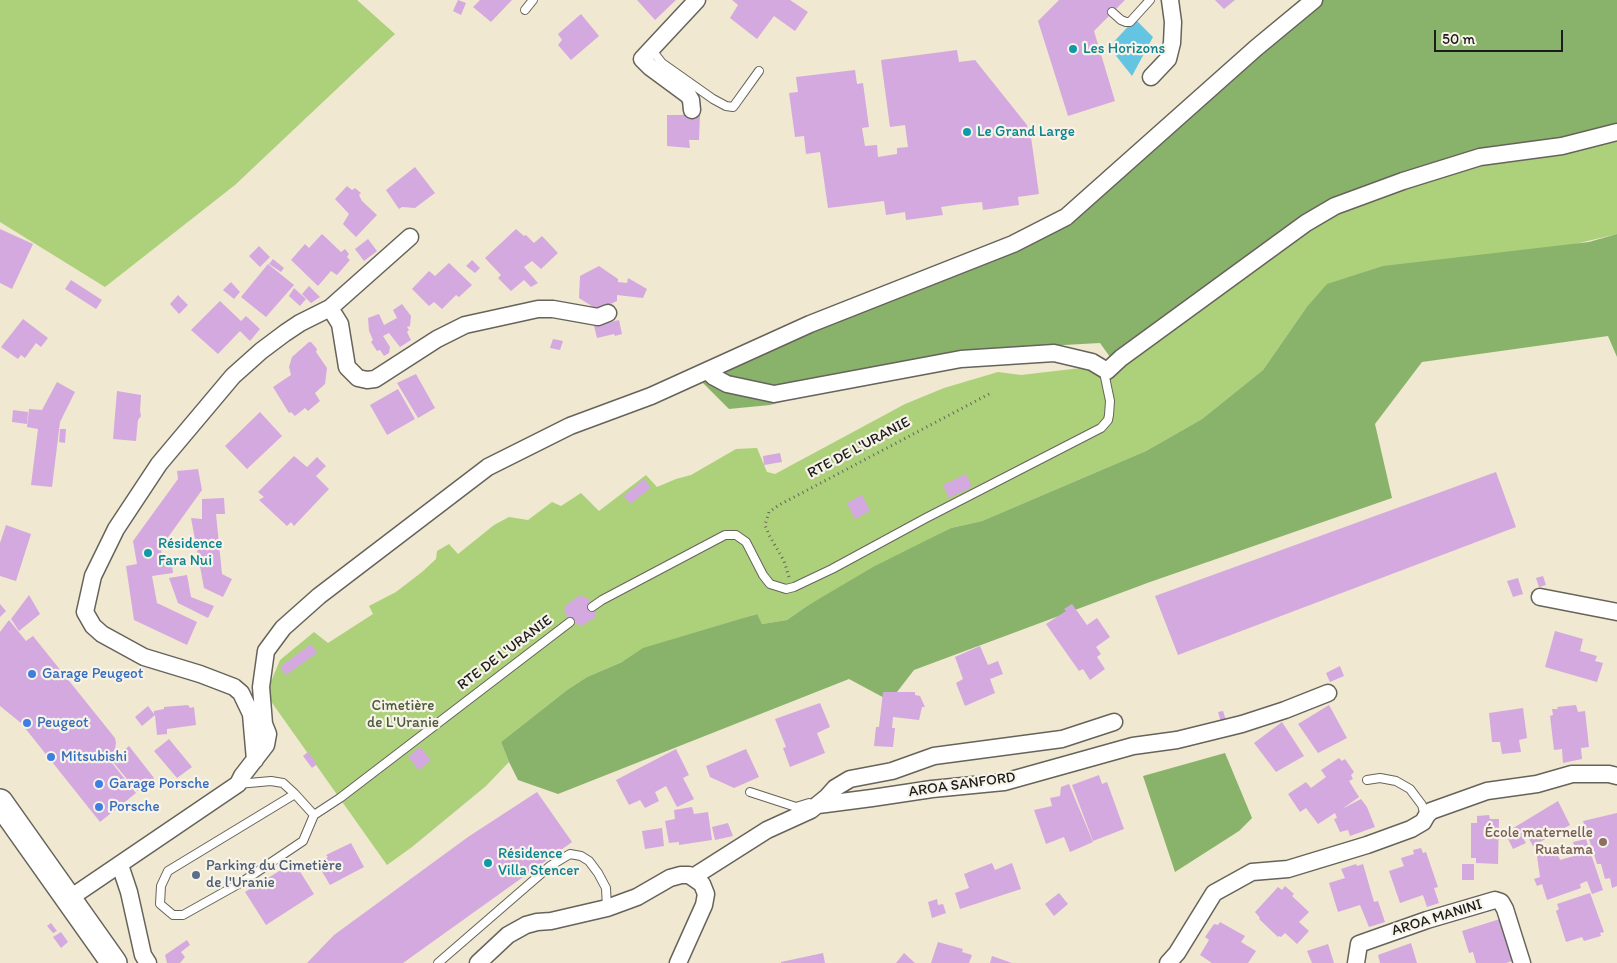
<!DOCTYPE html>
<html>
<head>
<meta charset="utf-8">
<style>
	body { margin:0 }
	#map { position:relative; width:1617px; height:963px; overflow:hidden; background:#f0e8d0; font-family:Itim,sans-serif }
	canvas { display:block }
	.scale { position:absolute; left:1434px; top:30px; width:129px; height:22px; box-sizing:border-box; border:2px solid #1c1c1c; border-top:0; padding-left:6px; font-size:15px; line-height:18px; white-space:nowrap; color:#1c1c1c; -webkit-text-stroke:4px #f7f3e8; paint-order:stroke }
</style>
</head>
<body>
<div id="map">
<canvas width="1617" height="963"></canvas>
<div class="scale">50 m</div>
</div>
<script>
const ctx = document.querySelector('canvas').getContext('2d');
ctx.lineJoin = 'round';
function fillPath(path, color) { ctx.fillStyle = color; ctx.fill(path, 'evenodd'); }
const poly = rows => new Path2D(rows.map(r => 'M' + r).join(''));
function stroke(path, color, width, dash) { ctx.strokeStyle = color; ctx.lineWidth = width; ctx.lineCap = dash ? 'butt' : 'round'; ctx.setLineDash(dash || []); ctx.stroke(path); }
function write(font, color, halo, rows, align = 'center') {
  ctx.font = font + ' Itim,sans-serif'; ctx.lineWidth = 4.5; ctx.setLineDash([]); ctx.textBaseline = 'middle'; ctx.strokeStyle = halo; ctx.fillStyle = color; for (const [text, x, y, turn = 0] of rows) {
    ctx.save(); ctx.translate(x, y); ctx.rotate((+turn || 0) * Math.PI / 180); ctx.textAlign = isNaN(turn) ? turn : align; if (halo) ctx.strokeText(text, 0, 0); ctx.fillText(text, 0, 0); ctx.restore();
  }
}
const green = poly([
	[0,0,357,0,395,34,235,185,105,287,0,222],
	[1617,133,1617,234,1306,308,1263,370,1202,419,1146,451,982,521,951,528,807,606,787,620,762,624,756,614,622,662,587,677,567,690,501,742,509,762,486,786,412,847,387,865,270,700,270,684,280,660,314,632,328,643,373,614,369,606,396,592,422,572,436,559,437,551,449,544,458,554,494,525,509,517,528,520,552,502,561,506,581,493,599,511,646,475,657,487,676,479,691,475,736,449,757,448,767,472,775,474,905,404,944,388,998,372,1021,375,1115,364,1335,212,1483,157]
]);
const forest = poly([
	[1308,0,1617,0,1617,132,1527,146,1335,212,1115,364,1100,343,974,350,770,405,729,409,695,375,1051,226],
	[1617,234,1617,357,1608,336,1422,362,1375,424,1392,498,1150,582,914,670,890,701,849,679,558,794,518,780,509,762,501,742,567,690,587,677,622,662,643,648,757,614,762,624,787,620,807,606,873,567,951,528,982,521,1146,451,1202,419,1263,370,1306,308,1327,284,1383,266,1589,242],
	[1225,753,1252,818,1239,831,1175,872,1143,776]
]);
const water = poly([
	[1135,19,1153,37,1132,76,1109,47]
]);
const building = poly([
	[458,0,466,3,461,15,453,11],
	[480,0,512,0,491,22,473,7],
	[637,0,676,0,655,20],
	[732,0,790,0,808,12,795,31,774,16,757,39,730,18,738,5],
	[1059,0,1125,0,1094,31,1115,101,1068,116,1038,21],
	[1215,0,1235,0,1224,9],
	[581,14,599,36,571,60,558,45,562,40,558,34],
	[957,50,959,62,975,60,1027,125,1028,138,1031,137,1039,194,1018,197,1019,205,983,210,982,202,962,204,941,207,943,215,906,220,905,212,886,215,884,201,828,208,820,152,806,154,804,136,795,137,789,93,798,92,796,77,855,70,857,84,863,83,869,127,862,128,865,146,877,145,878,157,897,154,897,148,908,147,905,125,890,127,881,60],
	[667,115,700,115,699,140,689,140,690,148,667,146],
	[415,167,435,193,415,208,402,207,399,209,386,190],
	[347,186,352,190,355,188,361,193,359,195,362,201,377,215,356,237,343,224,349,214,335,199],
	[0,229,33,244,12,289,0,283],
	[516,229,524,236,526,235,534,243,542,236,558,253,541,269,532,261,524,267,538,283,531,287,524,280,511,291,498,278,501,275,485,258],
	[322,234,341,252,345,249,349,254,347,257,350,260,337,275,331,271,318,286,291,260,305,244,309,248],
	[368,239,377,251,364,261,355,249],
	[259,246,270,257,260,267,249,256],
	[273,259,284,268,281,272,269,264],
	[472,260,480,268,475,273,466,266],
	[449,263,472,285,459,297,456,295,442,309,434,302,429,306,412,289,429,271,435,276],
	[268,264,294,285,266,317,241,297],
	[599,266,618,279,618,282,627,283,628,278,647,289,643,298,617,295,617,301,598,310,579,298,580,276],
	[71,280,102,300,96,309,65,289],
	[231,282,240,292,234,299,223,290],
	[309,286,320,297,311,303,302,294],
	[294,288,306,299,300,306,289,296],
	[178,295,188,305,179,314,170,304],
	[220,301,241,321,246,316,260,329,250,341,240,331,218,354,191,330],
	[402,304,411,316,410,326,407,327,409,330,407,332,411,340,400,347,389,333,383,336,390,347,389,353,384,356,380,350,377,351,371,342,373,340,369,331,368,318,379,314,384,325,397,318,393,310],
	[23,319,48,338,41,347,36,343,25,358,21,355,18,359,1,347],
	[619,320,622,334,615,336,614,334,597,338,594,326],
	[553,339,563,341,560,350,550,348],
	[309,342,311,342,317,349,316,352,327,368,325,384,315,393,320,401,308,411,305,408,295,416,291,412,289,413,273,387,291,375,289,367,292,357],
	[416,374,435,408,418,418,397,383],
	[57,382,75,392,60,422,52,487,31,485,38,429,27,427,29,409,42,410],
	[398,389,415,419,387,435,370,405],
	[117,391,141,395,140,411,141,416,138,420,136,441,113,439],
	[13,410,28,412,27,424,12,422],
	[260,412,282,436,247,469,225,446],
	[60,429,66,429,65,443,59,442],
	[780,453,782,462,764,465,763,456],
	[294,456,307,467,317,457,326,466,316,476,329,489,294,526,291,522,287,526,259,500,264,497,258,492],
	[198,469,202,490,161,547,162,559,171,559,173,573,152,576,157,603,197,622,187,645,134,620,126,566,137,564,133,541,178,479,177,471],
	[1496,472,1516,527,1178,655,1155,596],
	[966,474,972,487,949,498,943,485],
	[644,479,651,488,630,504,624,496],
	[862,495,870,511,855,519,847,503],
	[224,498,225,514,216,514,222,574,232,579,223,597,204,588,191,518,202,519,202,499],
	[6,525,31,534,16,581,0,576,0,543],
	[187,575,191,597,214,606,208,618,178,603,169,578],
	[1543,576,1546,585,1539,587,1536,578],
	[1518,578,1523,594,1513,597,1507,581],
	[29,595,40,614,19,631,11,619],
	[579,596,587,597,595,610,595,617,582,626,571,622,564,611,567,604],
	[0,604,6,611,0,617],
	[1072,604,1087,625,1097,618,1110,637,1096,647,1101,654,1097,657,1105,669,1090,680,1083,669,1079,671,1046,624,1066,611,1064,609],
	[9,620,26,641,33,636,115,738,116,743,115,749,112,755,108,758,136,793,100,822,21,723,0,706,0,632],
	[1555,631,1583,639,1580,651,1597,656,1595,661,1603,663,1597,682,1545,667],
	[311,644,317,653,286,675,280,667],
	[980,646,988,665,998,661,1003,674,990,679,995,693,965,706,956,683,963,679,955,657],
	[1340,666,1344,676,1330,682,1326,673],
	[883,692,915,692,915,695,920,696,925,707,922,707,919,720,893,717,892,728,895,728,893,747,874,746,876,727,879,727],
	[820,703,830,727,817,733,825,753,790,767,783,748,786,747,775,719],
	[188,705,190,708,194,707,196,725,167,729,167,734,157,735,155,715,142,726,135,717,148,706,154,714,154,711,164,709,164,707],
	[1329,705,1347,738,1318,753,1298,724],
	[1576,705,1578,712,1585,711,1589,747,1581,748,1582,759,1563,763,1562,749,1554,750,1550,716,1553,715,1552,709,1558,709,1557,707],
	[1523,708,1527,738,1519,740,1521,752,1502,754,1500,742,1492,742,1489,713],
	[1223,711,1226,720,1221,722,1218,712],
	[1282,722,1304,756,1276,772,1254,743],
	[169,739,192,767,177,778,154,751],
	[129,746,154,778,137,791,112,761],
	[420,747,431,760,419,770,408,757],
	[676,749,689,775,683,778,694,799,677,807,666,786,655,792,659,801,645,808,640,800,629,805,616,780],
	[746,749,759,777,734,788,710,777,706,766],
	[308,752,317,764,312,768,303,756],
	[1339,758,1342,761,1345,759,1354,772,1351,775,1353,779,1349,781,1359,797,1342,809,1361,799,1367,807,1375,827,1350,836,1348,830,1340,832,1334,819,1337,818,1335,813,1318,824,1306,808,1300,812,1288,794,1306,782,1311,788,1326,777,1321,770],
	[1099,775,1102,784,1107,782,1124,829,1093,841,1072,785],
	[1069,784,1093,842,1070,852,1064,837,1046,844,1034,810,1052,806,1050,798,1060,796,1061,787],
	[537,792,572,842,403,963,307,963,334,935,468,837],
	[1558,801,1570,825,1533,846,1525,832,1521,835,1526,843,1513,849,1505,833],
	[692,807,694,814,708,812,712,840,679,845,679,842,669,843,665,821,675,819,674,810],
	[1617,813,1617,886,1612,888,1610,878,1605,879,1601,864,1597,864,1583,821],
	[1489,815,1490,819,1499,819,1498,864,1476,863,1476,858,1471,858,1471,823,1477,823,1477,816],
	[728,823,733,836,715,840,712,827],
	[662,828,664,846,645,849,642,831],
	[1586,839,1603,890,1592,894,1587,881,1580,884,1581,888,1547,900,1542,884,1537,886,1534,879,1540,877,1537,856,1555,847,1560,860,1577,855,1573,842],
	[351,843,364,867,330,885,317,863,328,857,326,855],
	[1421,848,1423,853,1426,852,1438,887,1434,888,1439,903,1427,907,1423,895,1400,903,1389,871,1404,866,1401,858,1414,854,1413,850],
	[294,862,314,894,266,925,245,892],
	[992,863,995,870,1012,863,1021,889,960,909,955,893,969,888,964,874],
	[1356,864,1357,866,1363,864,1374,902,1378,901,1385,922,1369,927,1360,905,1338,912,1329,883,1345,878,1341,869],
	[1462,864,1474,864,1474,880,1462,880],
	[1285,886,1294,894,1292,896,1309,912,1299,922,1309,931,1297,944,1285,933,1281,937,1279,936,1278,937,1259,919,1260,918,1255,912,1278,887,1282,890],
	[1059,893,1068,904,1054,916,1045,904],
	[1590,893,1604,932,1600,933,1601,936,1584,941,1582,937,1566,942,1556,911,1559,909,1557,904],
	[937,899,938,905,943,904,946,913,932,918,928,902],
	[1500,919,1512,961,1506,963,1476,963,1473,952,1469,953,1462,931],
	[1220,922,1245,936,1241,942,1256,951,1248,963,1212,963,1200,955,1209,940,1205,937,1214,924,1218,925],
	[51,923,57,931,53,933,47,926],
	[61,932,68,942,61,948,53,937],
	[187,940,190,945,181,952,185,957,180,963,167,963,165,955],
	[938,942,963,949,962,952,972,955,969,963,931,963],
	[1411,943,1417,963,1380,963,1378,955],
	[1328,944,1334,963,1312,963,1307,951],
	[823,953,825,963,781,963,781,962],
	[904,953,915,963,896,963],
	[992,956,1012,963,990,963]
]);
const path = poly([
	[789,577,784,561,769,535,765,525,769,512,779,505,991,393]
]);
const service = poly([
	[525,10,533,0],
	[1112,12,1121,20,1126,22,1130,22,1150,0],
	[651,49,662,63,713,99,726,106,733,107,736,103,759,71],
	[592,607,602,600,725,535,736,535,746,542,763,575,770,584,786,589,794,587,832,569,926,518,1101,428,1108,420,1109,415,1110,401,1105,377,1107,371],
	[1367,780,1380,778,1396,781,1410,789,1422,805,1425,816],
	[238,784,271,781,283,783,295,794,314,815],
	[750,792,796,807,809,803],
	[295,794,168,871,161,886,160,904,173,915,183,915,242,882,303,841,314,815],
	[314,815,340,798,570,622],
	[438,963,550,866,570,854,581,856,589,861,598,873,606,888,607,908]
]);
const minor = poly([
	[1151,77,1168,59,1172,43,1173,22,1170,0],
	[692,110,691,100,688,95,650,67,642,59,697,0],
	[330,308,340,324,347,367,358,378,367,380,375,379,437,339,465,325,538,309,553,309,598,317,608,313],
	[708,371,714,377,727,384,774,394,961,359,1054,353,1092,362,1107,371,1121,358,1247,266,1306,223,1335,206,1403,181,1480,157,1562,146,1617,132],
	[1540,597,1617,612],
	[255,760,251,714,241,693,234,687,200,674,144,657,102,634,93,626,85,612,93,576,116,529,159,464,233,376,261,351,285,333,300,323,330,308,410,237],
	[818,805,872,798,932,789,1004,782,1133,746,1177,740,1242,724,1285,710,1328,693],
	[120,865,129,892,143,955,148,963],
	[693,877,767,830,811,810,827,797,835,788,850,779,892,771,934,756,1062,739,1114,722],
	[70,898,238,784,242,776,266,745,268,734,264,724,261,687,266,651,283,628,319,596,488,467,570,426,651,396,810,324,1013,244,1066,217,1256,48,1314,0],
	[478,963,508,935,526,925,537,922,551,921,607,908,637,897,670,878,681,875,689,875,702,884,706,894,704,905,678,963],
	[1168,963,1177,953,1214,893,1252,872,1288,869,1367,845,1411,829,1423,822,1427,815,1431,811,1487,791,1537,784,1572,774,1609,774,1617,776],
	[1356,963,1359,944,1427,920,1495,900,1501,902,1505,909,1522,963]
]);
const primary = poly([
	[0,802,114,963]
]);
const markers = [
	[1073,49,5,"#0f9aa8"],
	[967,132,5,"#0f9aa8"],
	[148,553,5,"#0f9aa8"],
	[32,674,5,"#3f7fe0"],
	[27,723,5,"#3f7fe0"],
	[51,757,5,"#3f7fe0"],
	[99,784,5,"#3f7fe0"],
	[99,807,5,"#3f7fe0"],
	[1603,842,5,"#8d6e63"],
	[488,863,5,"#0f9aa8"],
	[196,875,5,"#5c6f8a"]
];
const cultureNames = [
	["Les Horizons",1083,49],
	["Le Grand Large",977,132],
	["Résidence",158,544],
	["Fara Nui",158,561],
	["Résidence",498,854],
	["Villa Stencer",498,871]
];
const streetNames = [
	["RTE DE L'URANIE",859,448,-28],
	["RTE DE L'URANIE",505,653,-37],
	["AROA SANFORD",962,785,-8],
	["AROA MANINI",1437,918,-17]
];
const shopNames = [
	["Garage Peugeot",42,674],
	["Peugeot",37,723],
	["Mitsubishi",61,757],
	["Garage Porsche",109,784],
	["Porsche",109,807]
];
const parkNames = [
	["Cimetière",403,706],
	["de L'Uranie",403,723]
];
const educationNames = [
	["École maternelle",1593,833],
	["Ruatama",1593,850]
];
const serviceNames = [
	["Parking du Cimetière",206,866],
	["de l'Uranie",206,883]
];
fillPath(green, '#acd17a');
fillPath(forest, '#89b36a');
fillPath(water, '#64c5e2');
fillPath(building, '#d4a9df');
stroke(service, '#66635b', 10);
stroke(minor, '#66635b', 19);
stroke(primary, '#66635b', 28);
stroke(path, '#66635b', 3, [1, 4]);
stroke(service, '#fff', 8);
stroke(minor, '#fff', 16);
stroke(primary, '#fff', 25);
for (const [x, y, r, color] of markers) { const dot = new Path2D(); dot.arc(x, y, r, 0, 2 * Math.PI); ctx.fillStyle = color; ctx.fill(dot); stroke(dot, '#f7f3e8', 2); }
write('15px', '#0d838f', '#f7f3e8', cultureNames, 'left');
write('15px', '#1c1c1c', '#f7f3e8', streetNames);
write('15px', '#366cbe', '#f7f3e8', shopNames, 'left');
write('15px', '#4e5b3d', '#f7f3e8', parkNames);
write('15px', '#785e54', '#f7f3e8', educationNames, 'right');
write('15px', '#4e5e75', '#f7f3e8', serviceNames, 'left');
</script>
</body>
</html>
